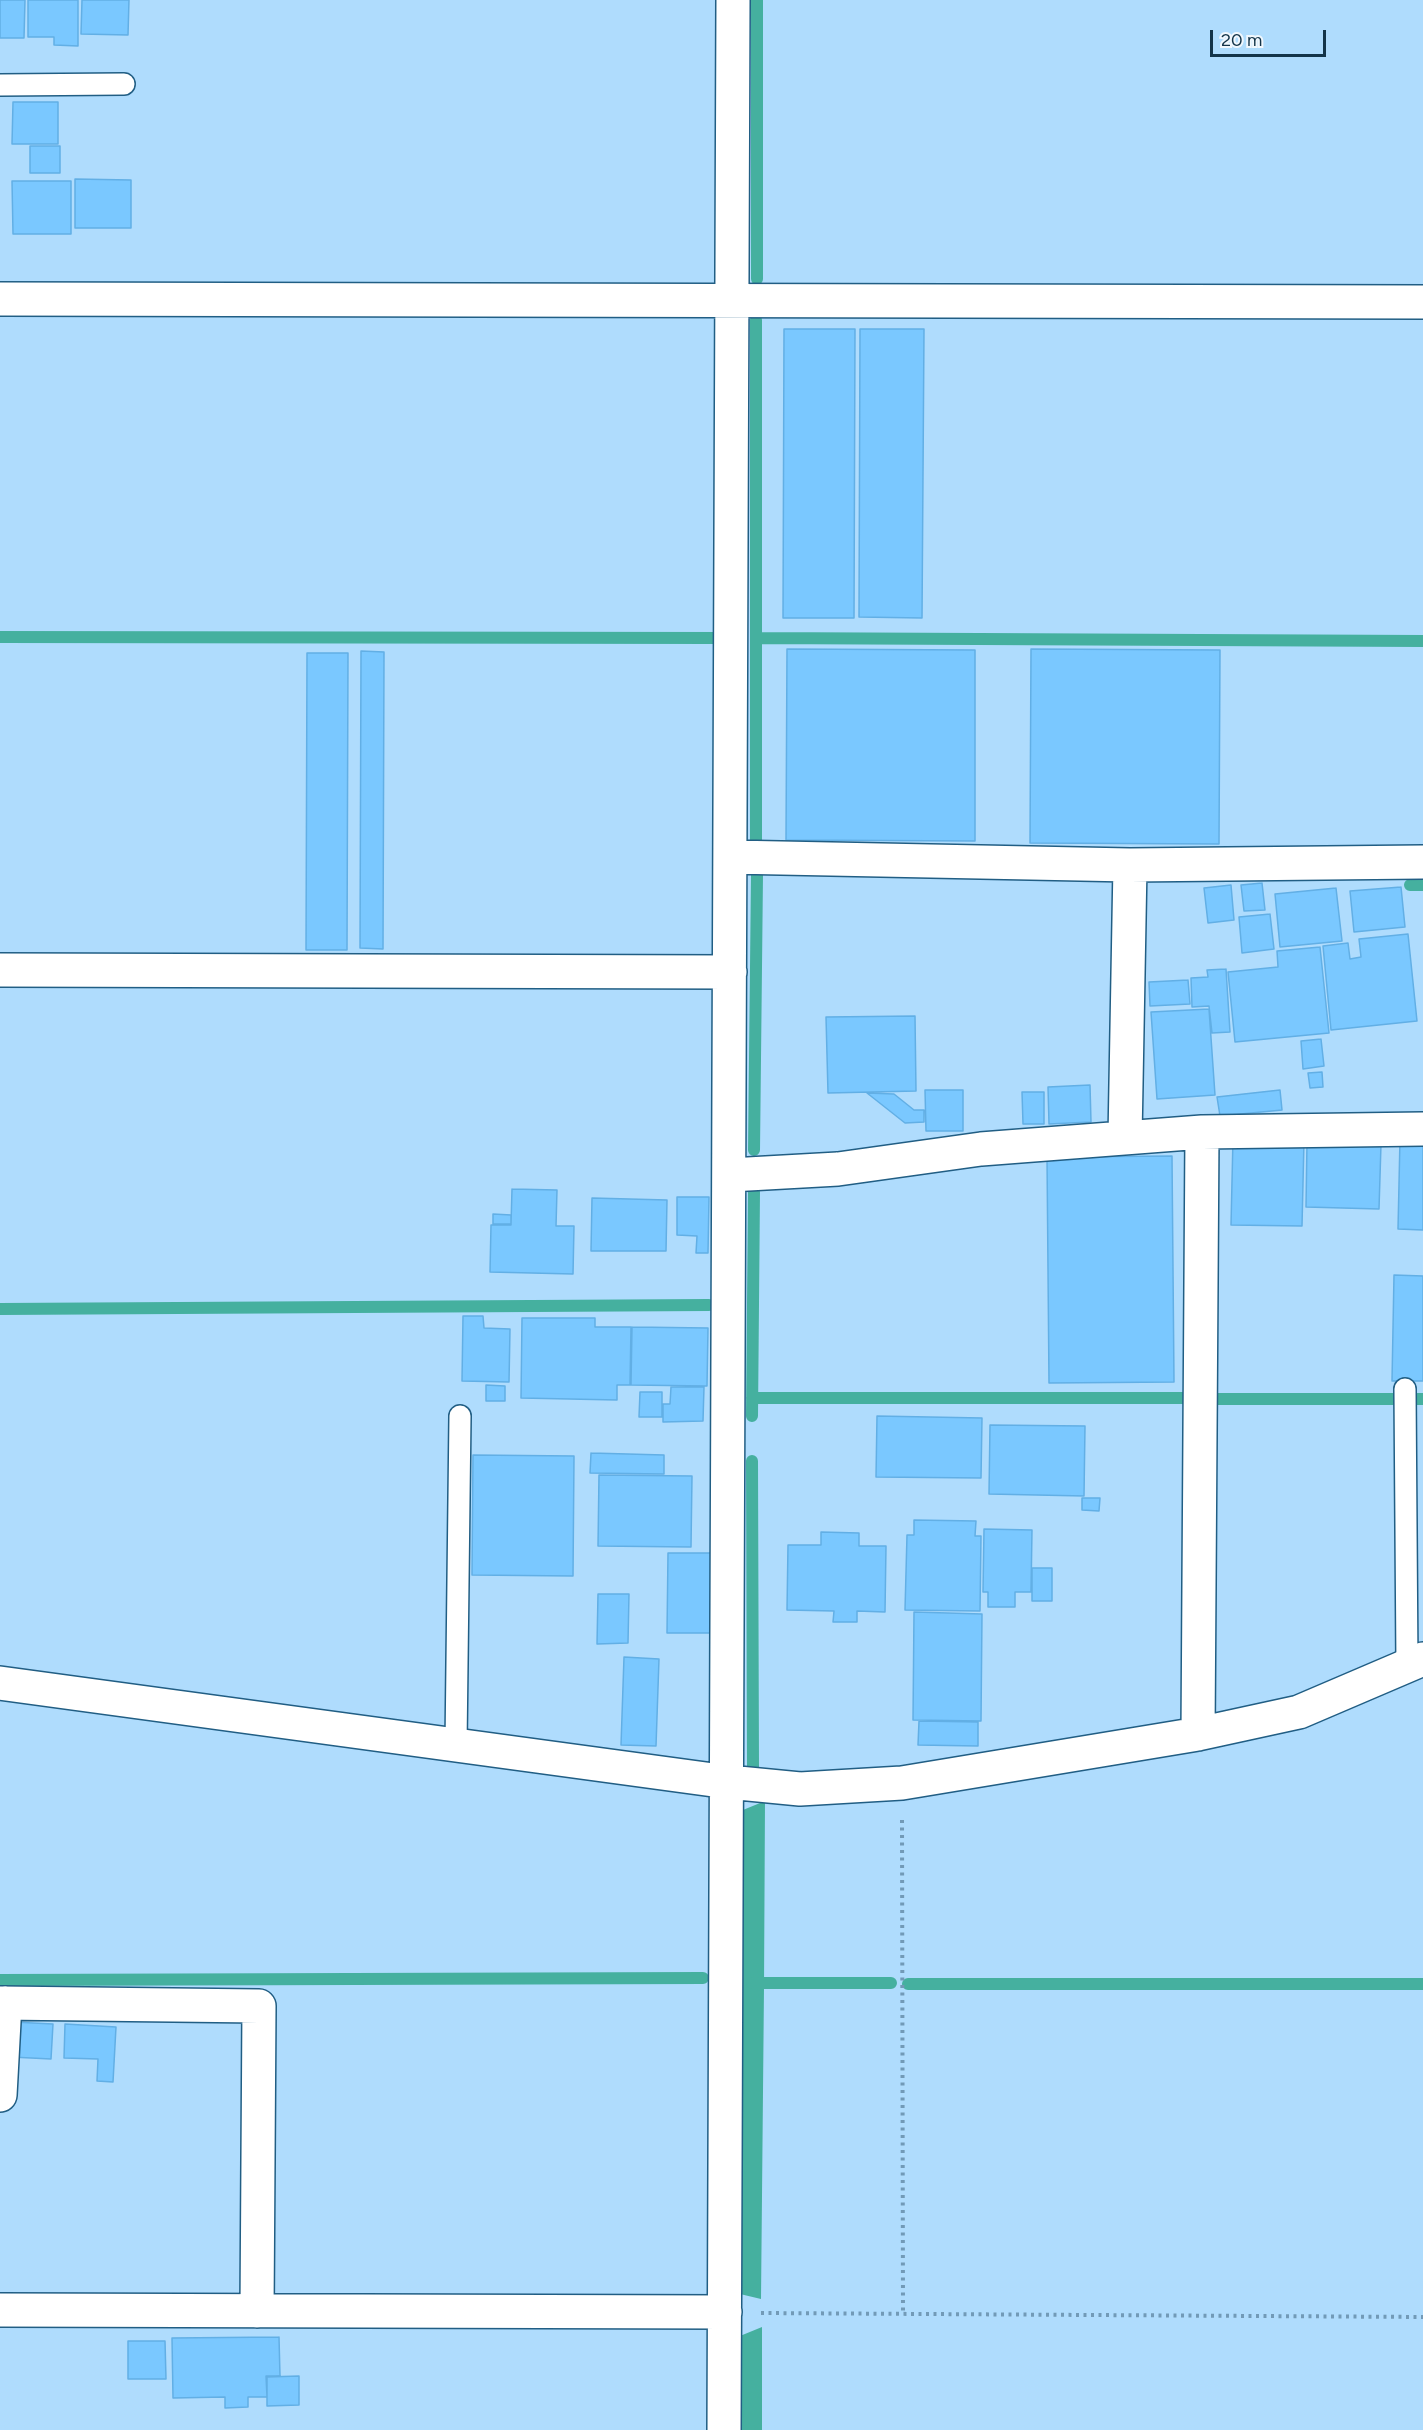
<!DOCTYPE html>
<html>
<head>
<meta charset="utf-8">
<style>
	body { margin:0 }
	#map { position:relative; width:1423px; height:2430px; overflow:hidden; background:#afdcfd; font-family:Figtree,sans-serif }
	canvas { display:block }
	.scale { position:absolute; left:1210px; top:30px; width:116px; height:27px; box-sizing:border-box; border:3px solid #133449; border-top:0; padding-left:8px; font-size:18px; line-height:21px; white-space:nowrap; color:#133449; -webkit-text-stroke:4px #f0f7fd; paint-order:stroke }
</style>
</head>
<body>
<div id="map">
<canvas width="1423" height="2430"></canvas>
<div class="scale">20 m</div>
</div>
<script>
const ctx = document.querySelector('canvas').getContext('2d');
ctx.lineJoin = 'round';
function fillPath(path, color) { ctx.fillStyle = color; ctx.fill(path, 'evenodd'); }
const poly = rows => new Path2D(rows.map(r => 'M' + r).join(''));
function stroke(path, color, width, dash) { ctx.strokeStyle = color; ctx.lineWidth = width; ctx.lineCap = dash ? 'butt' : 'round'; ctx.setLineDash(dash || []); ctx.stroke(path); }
const water = poly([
	[765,1801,764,1987,761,2299,740,2294,743,1810],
	[762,2327,762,2430,740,2430,740,2336]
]);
const stream = poly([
	[757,279,757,0],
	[756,320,756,842],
	[0,637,717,638],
	[756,638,1423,641],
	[1410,885,1423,885],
	[754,1150,757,875],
	[0,1309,709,1305],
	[752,1398,1185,1398],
	[1213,1399,1393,1399],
	[1417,1399,1423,1399],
	[752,1416,754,1192],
	[752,1461,753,1768],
	[0,1980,703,1978],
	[752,1983,891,1983],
	[908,1984,1423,1984]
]);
const building = poly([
	[0,0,25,0,24,38,0,38,0,0],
	[28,0,78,0,78,46,54,45,54,37,28,37,28,0],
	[82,0,129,0,128,35,81,34,82,0],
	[13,102,58,102,58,144,12,144,13,102],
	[30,146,60,146,60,173,30,173,30,146],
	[75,179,131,180,131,228,75,228,75,179],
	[12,181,71,181,71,234,13,234,12,181],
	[784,329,855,329,854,618,783,618,784,329],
	[860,329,924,329,922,618,859,617,860,329],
	[787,649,975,650,975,841,786,840,787,649],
	[1031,649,1220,650,1219,844,1030,843,1031,649],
	[361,651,384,652,383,949,360,948,361,651],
	[307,653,348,653,347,950,306,950,307,653],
	[1262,883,1265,910,1244,911,1241,885,1262,883],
	[1231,885,1234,920,1208,923,1204,888,1231,885],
	[1401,887,1405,927,1354,932,1350,891,1401,887],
	[1336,888,1342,941,1280,947,1275,894,1336,888],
	[1270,914,1274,949,1242,953,1239,917,1270,914],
	[1408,934,1417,1021,1331,1030,1323,946,1348,943,1350,959,1361,957,1359,939,1408,934],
	[1320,947,1329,1033,1235,1042,1228,972,1278,967,1277,951,1320,947],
	[1226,969,1230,1032,1212,1033,1209,1006,1192,1007,1191,978,1208,977,1207,970,1226,969],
	[1188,980,1190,1004,1150,1006,1149,982,1188,980],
	[1209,1009,1215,1095,1157,1099,1151,1012,1209,1009],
	[915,1016,916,1091,828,1093,826,1017,915,1016],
	[1321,1039,1324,1066,1303,1069,1301,1041,1321,1039],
	[1322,1072,1323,1087,1310,1088,1308,1073,1322,1072],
	[1090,1085,1091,1122,1049,1124,1048,1087,1090,1085],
	[925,1090,963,1090,963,1131,926,1131,925,1090],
	[1280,1090,1282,1110,1220,1116,1217,1097,1280,1090],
	[1022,1092,1044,1092,1044,1124,1023,1124,1022,1092],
	[867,1093,894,1094,914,1110,924,1110,924,1122,905,1123,867,1093],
	[1233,1138,1304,1140,1302,1226,1231,1225,1233,1138],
	[1400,1139,1423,1140,1423,1230,1398,1229,1400,1139],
	[1307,1142,1381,1144,1379,1209,1306,1207,1307,1142],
	[1172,1156,1174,1382,1049,1383,1047,1157,1172,1156],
	[512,1189,557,1190,556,1226,574,1226,573,1274,490,1272,491,1225,511,1225,512,1189],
	[677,1197,709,1197,708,1253,696,1253,697,1236,677,1235,677,1197],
	[592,1198,667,1200,666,1251,591,1251,592,1198],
	[493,1214,511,1215,511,1224,493,1224,493,1214],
	[1394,1275,1423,1276,1423,1381,1392,1381,1394,1275],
	[463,1316,483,1316,484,1328,510,1329,509,1382,462,1381,463,1316],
	[522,1318,595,1318,595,1327,631,1327,630,1385,617,1385,617,1400,521,1398,522,1318],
	[632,1327,708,1328,707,1386,631,1385,632,1327],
	[486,1385,505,1386,505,1401,486,1401,486,1385],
	[671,1387,704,1387,703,1421,663,1422,663,1404,670,1404,671,1387],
	[640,1392,662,1392,662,1417,639,1417,640,1392],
	[877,1416,982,1418,981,1478,876,1477,877,1416],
	[990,1425,1085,1426,1084,1496,989,1494,990,1425],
	[591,1453,664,1455,664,1474,590,1473,591,1453],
	[473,1455,574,1456,573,1576,472,1575,473,1455],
	[599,1475,692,1476,691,1547,598,1546,599,1475],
	[1082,1498,1100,1498,1099,1511,1082,1510,1082,1498],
	[914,1520,976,1521,975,1536,981,1536,980,1611,905,1610,907,1535,914,1535,914,1520],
	[984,1529,1032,1530,1031,1592,1015,1592,1015,1607,988,1607,988,1592,983,1592,984,1529],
	[821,1532,859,1533,859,1546,886,1546,885,1612,857,1611,857,1622,833,1622,834,1611,787,1610,788,1545,821,1545,821,1532],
	[668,1553,714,1553,713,1633,667,1633,668,1553],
	[1032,1568,1052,1568,1052,1601,1032,1601,1032,1568],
	[598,1594,629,1594,628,1643,597,1644,598,1594],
	[914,1612,982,1614,981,1721,913,1720,914,1612],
	[624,1657,659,1659,656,1746,621,1745,624,1657],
	[919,1721,978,1722,978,1746,918,1745,919,1721],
	[13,2022,53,2024,51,2059,11,2057,13,2022],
	[65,2024,116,2027,113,2082,97,2081,98,2059,64,2058,65,2024],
	[279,2337,280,2376,266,2376,267,2397,248,2397,248,2407,225,2408,225,2397,173,2398,172,2338,279,2337],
	[128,2341,165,2341,166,2379,128,2379,128,2341],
	[299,2376,299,2405,267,2406,267,2377,299,2376]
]);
const path = poly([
	[902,1820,903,2313],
	[761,2313,1423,2317]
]);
const service = poly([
	[0,85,124,84],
	[1405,1389,1407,1667],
	[456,1745,460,1416]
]);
const minor = poly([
	[0,299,1423,302],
	[731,857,1130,865,1423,862],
	[0,970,730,972],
	[1125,1138,1130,865],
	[730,1175,838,1169,981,1149,1202,1132,1423,1129],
	[0,1683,728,1782,800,1789,902,1783,1198,1734,1299,1712,1423,1659],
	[1198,1734,1202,1132],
	[0,2003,259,2006,257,2311],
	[0,2095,5,2003],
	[0,2310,725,2312],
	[724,2430,733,0]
]);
fillPath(water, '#45b09f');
stroke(stream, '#45b09f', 12);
fillPath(building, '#7ac8ff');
stroke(building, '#62afe5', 1.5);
stroke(service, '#215e84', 24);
stroke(minor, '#215e84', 36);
stroke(path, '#729ab7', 4, [3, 4.5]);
stroke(service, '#fff', 21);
stroke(minor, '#fff', 33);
</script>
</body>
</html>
